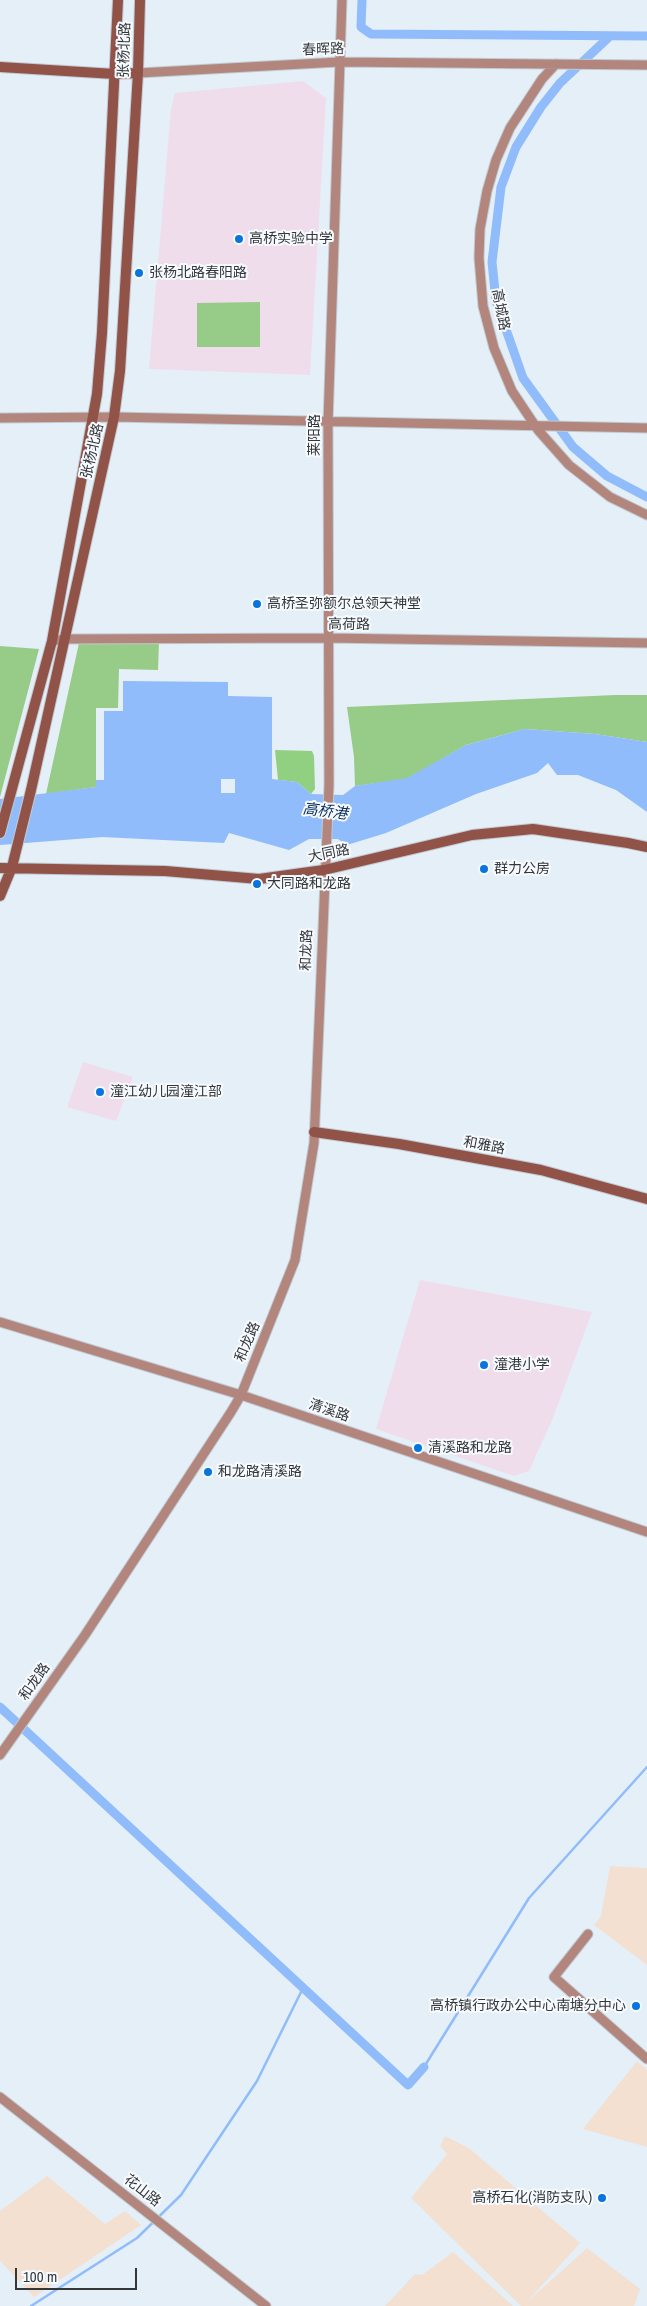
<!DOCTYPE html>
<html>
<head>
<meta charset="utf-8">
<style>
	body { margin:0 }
	#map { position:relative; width:647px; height:2306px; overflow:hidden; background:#e5eff8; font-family:"Archivo Narrow",sans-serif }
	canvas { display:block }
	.scale { position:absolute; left:15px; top:2268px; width:122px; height:22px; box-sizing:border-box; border:2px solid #33373a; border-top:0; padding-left:6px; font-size:15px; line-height:18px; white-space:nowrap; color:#33373a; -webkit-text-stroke:4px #f7fbff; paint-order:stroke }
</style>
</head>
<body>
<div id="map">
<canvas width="647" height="2306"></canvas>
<div class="scale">100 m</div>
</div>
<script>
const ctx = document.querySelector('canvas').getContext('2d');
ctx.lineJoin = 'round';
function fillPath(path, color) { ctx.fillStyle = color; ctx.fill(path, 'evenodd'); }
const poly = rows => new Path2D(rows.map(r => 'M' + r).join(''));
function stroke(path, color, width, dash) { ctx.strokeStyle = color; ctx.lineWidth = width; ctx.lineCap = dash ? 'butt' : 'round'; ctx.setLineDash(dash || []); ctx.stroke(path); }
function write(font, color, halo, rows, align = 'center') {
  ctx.font = font + ' "Archivo Narrow","Noto Sans SC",sans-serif'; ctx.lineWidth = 4; ctx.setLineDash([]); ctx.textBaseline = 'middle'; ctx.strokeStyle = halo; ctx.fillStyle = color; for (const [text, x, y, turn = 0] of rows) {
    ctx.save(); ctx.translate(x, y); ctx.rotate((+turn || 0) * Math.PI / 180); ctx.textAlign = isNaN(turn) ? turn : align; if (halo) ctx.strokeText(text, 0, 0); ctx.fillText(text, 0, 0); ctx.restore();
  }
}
const industrial = poly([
	[610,1866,647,1868,647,1965,594,1925,601,1916],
	[637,2061,647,2070,647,2147,583,2129],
	[445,2136,470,2149,580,2243,527,2302,587,2248,640,2289,634,2306,521,2306,411,2198,447,2154,440,2146],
	[47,2176,105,2224,125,2211,141,2225,34,2297,0,2261,0,2211],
	[453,2252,513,2306,385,2306,415,2274,422,2275]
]);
const education = poly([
	[303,81,326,98,310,375,149,369,171,109,175,93],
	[83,1062,133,1077,116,1121,67,1107],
	[420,1280,592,1312,553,1418,529,1471,514,1476,376,1429]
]);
const green = poly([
	[260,302,260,347,197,347,197,303],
	[91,641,159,642,158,670,119,669,118,708,96,708,96,787,46,794,79,643],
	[0,646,39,649,0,797],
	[615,695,647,695,647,742,595,734,525,729,466,745,407,779,355,786,354,757,347,707]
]);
const forest = poly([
	[275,750,312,751,314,756,315,789,311,794,297,782,278,780]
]);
const water = poly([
	[123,681,228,682,228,696,272,697,272,779,297,782,311,794,343,795,355,786,407,778,466,745,525,729,595,734,647,742,647,812,616,790,578,775,557,775,548,763,537,773,476,794,386,833,347,845,338,839,309,839,289,850,229,833,224,843,102,837,0,845,0,799,96,787,96,780,104,780,104,711,123,711],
	[221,779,235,779,235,793,221,793]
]);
const stream = poly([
	[424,2067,529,1898,647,1767],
	[31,2306,137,2238,181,2195,257,2081,303,1988]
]);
const canal = poly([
	[362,0,361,27,371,34,647,36],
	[609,37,560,83,541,107,516,147,501,187,492,262,496,301,523,378,573,447,607,476,647,497],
	[0,1707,408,2085,424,2067]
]);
const street = poly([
	[556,64,542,79,510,128,496,160,487,191,480,229,479,258,483,306,494,348,512,391,538,430,569,465,610,497,647,515],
	[138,73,339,62,647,65],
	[0,418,114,417,647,428],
	[52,641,66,639,328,638,647,643],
	[0,1322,241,1395,647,1532],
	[0,1755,85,1635,231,1412,241,1395,295,1260,314,1143,329,785,328,423,342,0],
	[588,1934,554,1977,647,2059],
	[0,2097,266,2306]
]);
const secondary = poly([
	[0,67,115,74,138,73],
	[0,833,52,641,97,394,102,333,118,0],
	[0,868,165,871,259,879,324,870,472,835,533,829,628,843,647,847],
	[0,896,12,867,31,790,114,417,120,371,138,73,140,0],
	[314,1132,399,1144,541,1170,647,1199]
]);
const markers = [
	[239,239,5,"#0775dd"],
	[139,273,5,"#0775dd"],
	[257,604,5,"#0775dd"],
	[484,869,5,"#0775dd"],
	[257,884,5,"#0775dd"],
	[100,1092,5,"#0775dd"],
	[484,1365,5,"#0775dd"],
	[418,1448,5,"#0775dd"],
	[208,1472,5,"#0775dd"],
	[636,2006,5,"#0775dd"],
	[602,2198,5,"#0775dd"]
];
const streetNames = [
	["张杨北路",125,50,-88],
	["春晖路",323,50,-2],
	["高城路",500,310,79],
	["莱阳路",315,435,-90],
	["张杨北路",93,451,-77],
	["高荷路",349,625,1],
	["大同路",329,854,-11],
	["和龙路",307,950,-88],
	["和雅路",484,1146,11],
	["和龙路",248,1342,-67],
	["清溪路",329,1411,19],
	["和龙路",35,1682,-55],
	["花山路",142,2191,38]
];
const poiNames = [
	["高桥实验中学",249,239],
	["张杨北路春阳路",149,273],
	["高桥圣弥额尔总领天神堂",267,604],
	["群力公房",494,869],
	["大同路和龙路",267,884],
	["潼江幼儿园潼江部",110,1092],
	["潼港小学",494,1365],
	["清溪路和龙路",428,1448],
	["和龙路清溪路",218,1472],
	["高桥镇行政办公中心南塘分中心",626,2006,"right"],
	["高桥石化(消防支队)",592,2198,"right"]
];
const waterNames = [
	["高桥港",325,812,7]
];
fillPath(industrial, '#f3e0d0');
fillPath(education, '#f0ddec');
fillPath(green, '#97cb88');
fillPath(forest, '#91d080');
fillPath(water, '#90bcfb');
stroke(stream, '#90bcfb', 2.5);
stroke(canal, '#90bcfb', 9);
stroke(street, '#c1cad2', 11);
stroke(secondary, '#c1cad2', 12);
stroke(street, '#b2857d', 9);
stroke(secondary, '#915248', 10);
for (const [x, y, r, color] of markers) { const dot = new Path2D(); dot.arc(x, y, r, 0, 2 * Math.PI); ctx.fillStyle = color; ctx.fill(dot); stroke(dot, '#f7fbff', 2); }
write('14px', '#33373a', '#f7fbff', streetNames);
write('14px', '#33373a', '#f7fbff', poiNames, 'left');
write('italic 15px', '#0c3060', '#f7fbff', waterNames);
</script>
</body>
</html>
